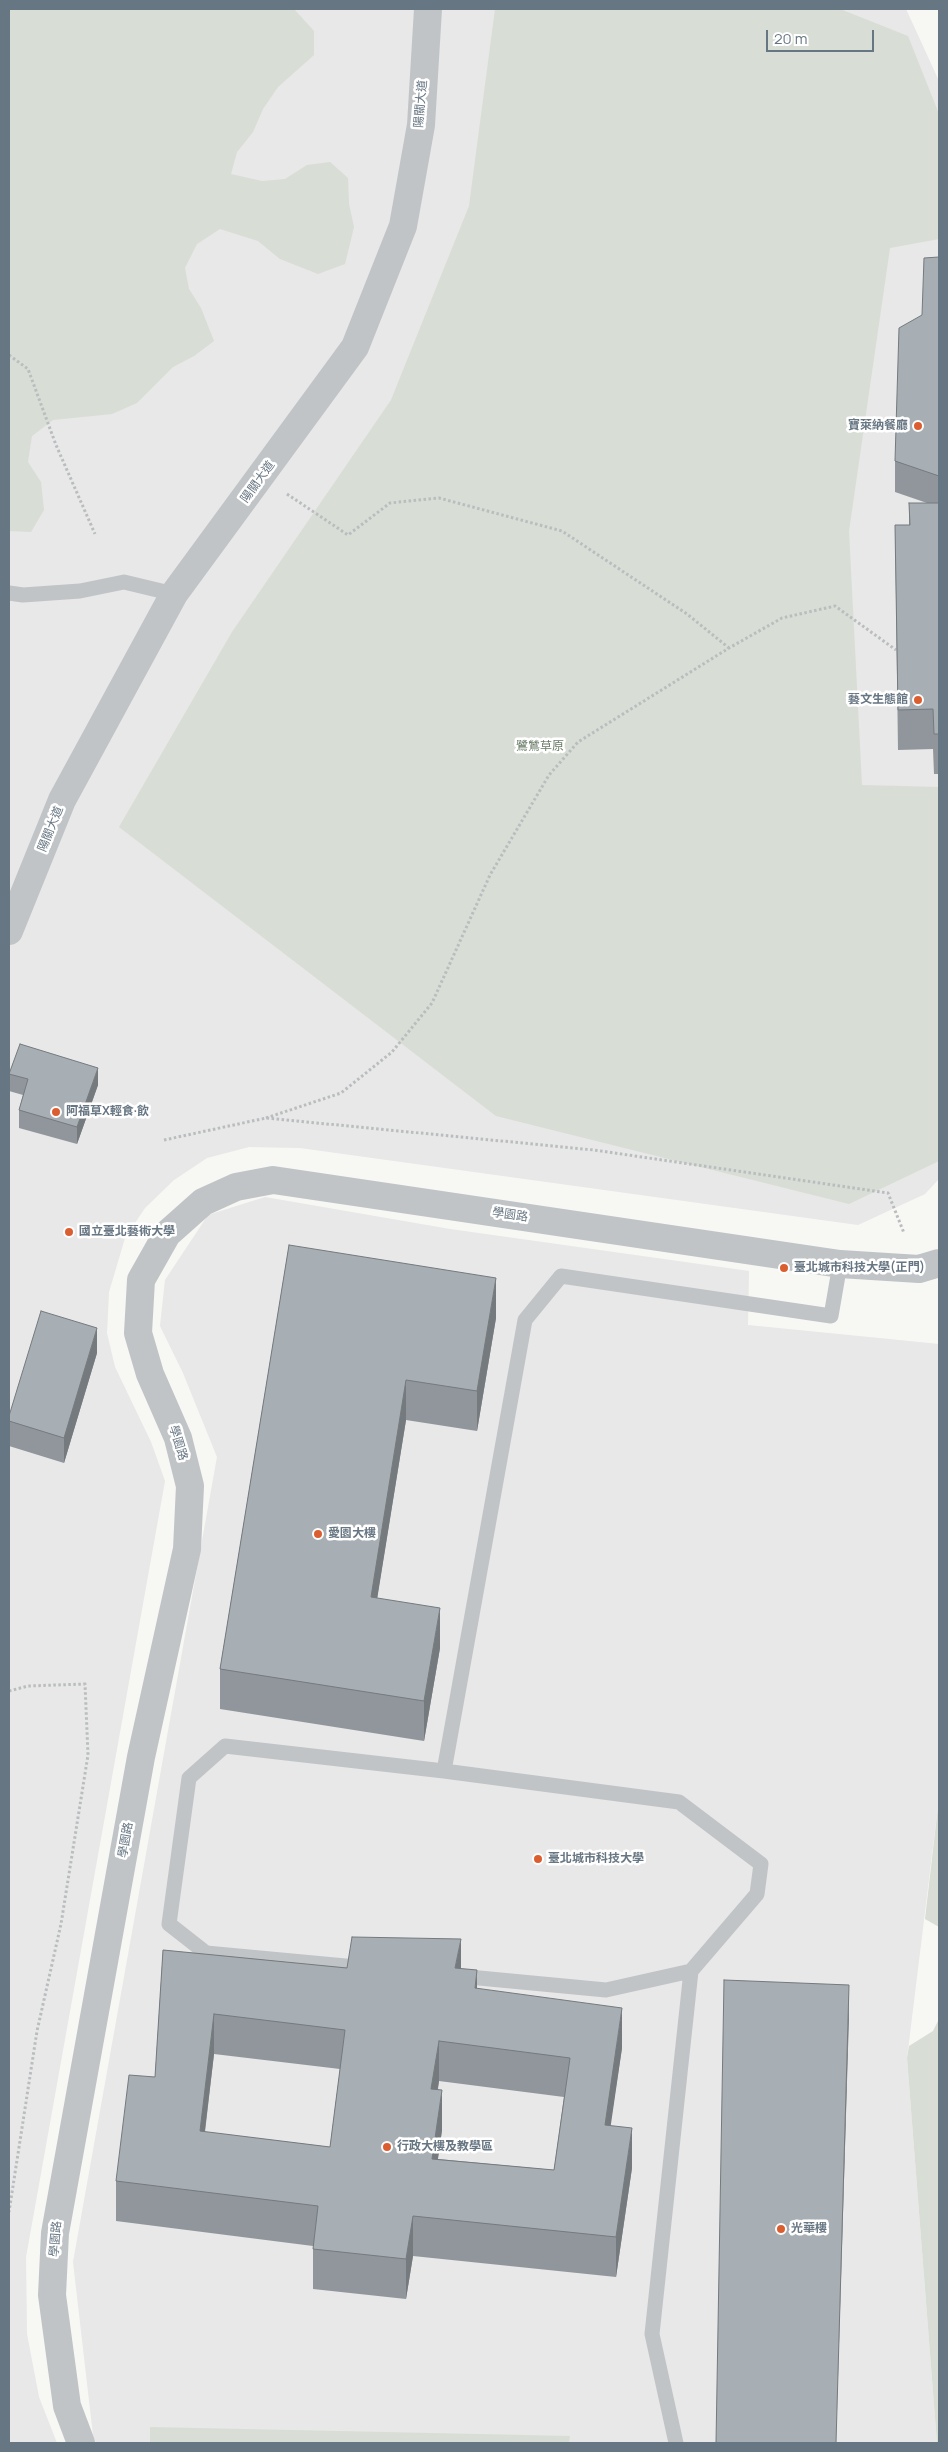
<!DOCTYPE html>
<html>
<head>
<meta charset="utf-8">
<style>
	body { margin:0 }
	#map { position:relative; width:948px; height:2452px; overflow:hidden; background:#f7f7f4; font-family:Manrope,sans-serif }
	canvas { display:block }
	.frame { position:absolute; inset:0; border:10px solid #677683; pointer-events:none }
	.scale { position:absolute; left:766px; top:30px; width:108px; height:22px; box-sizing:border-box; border:2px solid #677683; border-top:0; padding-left:6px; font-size:15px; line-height:18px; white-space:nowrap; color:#677683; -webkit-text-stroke:4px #fff; paint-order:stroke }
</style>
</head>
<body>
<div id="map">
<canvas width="948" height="2452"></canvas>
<div class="frame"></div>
<div class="scale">20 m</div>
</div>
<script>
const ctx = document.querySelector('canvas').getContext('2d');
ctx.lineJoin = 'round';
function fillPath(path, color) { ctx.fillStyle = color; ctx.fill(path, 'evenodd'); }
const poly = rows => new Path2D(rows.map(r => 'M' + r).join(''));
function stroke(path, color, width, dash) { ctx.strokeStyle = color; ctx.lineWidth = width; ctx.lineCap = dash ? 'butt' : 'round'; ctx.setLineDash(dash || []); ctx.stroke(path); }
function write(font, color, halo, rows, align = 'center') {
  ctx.font = font + ' Manrope,"Noto Sans TC",sans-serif'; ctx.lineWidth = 5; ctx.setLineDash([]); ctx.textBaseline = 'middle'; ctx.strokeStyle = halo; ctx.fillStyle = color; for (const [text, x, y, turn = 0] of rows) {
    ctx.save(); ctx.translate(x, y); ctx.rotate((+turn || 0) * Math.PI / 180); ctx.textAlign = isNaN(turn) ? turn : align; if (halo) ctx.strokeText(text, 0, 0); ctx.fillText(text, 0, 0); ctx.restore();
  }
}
const built = poly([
	[9,9,906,9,939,81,939,1179,925,1194,858,1225,300,1148,249,1147,207,1158,174,1180,145,1208,125,1238,109,1292,107,1333,115,1367,151,1442,165,1481,26,2257,27,2334,39,2397,57,2443,9,2443],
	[265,1197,450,1229,749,1271,748,1325,939,1344,939,1798,907,2058,937,2443,96,2443,93,2435,73,2262,217,1457,183,1373,160,1326,165,1280,208,1215]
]);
const green = poly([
	[9,9,294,9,314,31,314,55,278,87,263,109,253,132,237,152,231,174,262,181,285,179,307,165,330,162,348,178,349,204,354,227,345,264,318,274,280,259,258,241,220,229,197,244,185,268,189,289,201,308,214,341,194,356,173,367,137,403,112,414,53,420,32,436,28,462,41,482,44,510,31,532,9,531],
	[495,9,840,9,908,36,939,114,939,239,890,248,849,531,862,785,939,787,939,1161,849,1204,496,1116,119,827,232,632,391,400,469,206],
	[939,1798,939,1927,925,1919],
	[939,2019,939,2443,937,2443,907,2058,909,2046,933,2031],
	[150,2427,570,2436,569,2443,150,2443]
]);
const path = poly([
	[9,355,28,369,56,445,95,534],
	[287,494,348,535,390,503,439,498,562,531,687,614,729,648],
	[266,1118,341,1093,392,1052,432,1003,490,875,549,775,578,742,729,648,782,618,835,606,896,650],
	[164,1140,266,1118,594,1150,888,1193,904,1233],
	[9,1691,28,1686,85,1684,88,1755,61,1924,37,2031,9,2212]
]);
const service = poly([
	[9,593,23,595,80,591,124,582,174,594],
	[444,1771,679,1802,761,1864,757,1894,691,1971,606,1990,458,1976],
	[367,1968,206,1953,169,1924,189,1778,225,1746,444,1771,525,1320,561,1276,831,1316,840,1264],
	[676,2443,652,2334,691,1971]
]);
const minor = poly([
	[9,931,62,800,174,594,355,347,403,226,421,125,428,9],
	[81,2443,67,2406,52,2295,55,2233,141,1757,187,1549,190,1486,178,1438,150,1374,138,1333,141,1280,167,1234,203,1202,236,1187,273,1180,840,1264,919,1269,939,1263]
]);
const wall = poly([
	[939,257,939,774,934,774,933,749,898,750,895,525,909,525,909,503,927,503,895,492,895,461,922,315],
	[9,1074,98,1085,77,1144,19,1128,19,1110,23,1095,9,1091],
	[289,1245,496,1318,477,1431,406,1420,377,1598,440,1648,424,1741,220,1709,220,1669],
	[97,1353,64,1463,9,1446,9,1416],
	[163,1950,347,1968,461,1969,477,1989,622,2048,610,2126,632,2168,616,2277,413,2256,406,2299,313,2289,313,2246,116,2221,116,2181,155,2077],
	[214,2054,340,2069,330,2147,205,2132],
	[439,2081,564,2097,554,2170,438,2159,442,2130,438,2089]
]);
const shadedWall = poly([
	[98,1068,98,1085,77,1144,77,1127],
	[496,1278,496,1318,477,1431,477,1391],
	[97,1328,97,1353,64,1463,64,1438],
	[406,1380,406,1420,371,1637,371,1597],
	[440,1608,440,1648,424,1741,424,1701],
	[461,1939,461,1979,455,1968],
	[477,1970,477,2010,475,1988],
	[849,1985,849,2016,836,2443],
	[622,2008,622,2048,605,2165,605,2125],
	[214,2014,214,2054,200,2171,200,2131],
	[439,2041,439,2081,431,2128,431,2089],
	[442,2090,442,2130,432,2199,432,2159],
	[632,2128,632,2168,616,2277,616,2237],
	[413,2216,413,2256,406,2299,406,2259]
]);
const building = poly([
	[939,257,939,476,895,461,899,328,922,315,924,258,939,257],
	[909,503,939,503,939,734,934,734,933,709,898,710,895,525,910,525,909,503],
	[20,1044,98,1068,77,1127,19,1110,28,1079,9,1074,20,1044],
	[289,1245,496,1278,477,1391,406,1380,371,1597,440,1608,424,1701,220,1669,289,1245],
	[41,1311,97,1328,64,1438,9,1421,9,1416,41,1311],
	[352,1937,461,1939,455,1968,477,1970,475,1988,622,2008,605,2125,632,2128,616,2237,413,2216,406,2259,313,2249,318,2206,116,2181,129,2075,155,2077,163,1950,347,1968,352,1937],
	[214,2014,345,2030,330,2147,200,2131,214,2014],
	[439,2041,570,2058,554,2170,432,2159,442,2090,431,2089,439,2041],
	[724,1980,849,1985,836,2443,716,2443,724,1980]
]);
const markers = [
	[918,426,5,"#db5e30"],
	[918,700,5,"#db5e30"],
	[56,1112,5,"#db5e30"],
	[69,1232,5,"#db5e30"],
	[784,1268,5,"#db5e30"],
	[318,1534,5,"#db5e30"],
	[538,1859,5,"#db5e30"],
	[387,2147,5,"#db5e30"],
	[781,2229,5,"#db5e30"]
];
const streetNames = [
	["陽關大道",421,104,-85],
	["陽關大道",258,482,-54],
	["陽關大道",51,829,-68],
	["學園路",510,1215,8],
	["學園路",178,1443,73],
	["學園路",126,1840,-80],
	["學園路",56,2239,-85]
];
const poiNames = [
	["寶萊納餐廳",908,426,"right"],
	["藝文生態館",908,700,"right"],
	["阿福草X輕食·飲",66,1112],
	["國立臺北藝術大學",79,1232],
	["臺北城市科技大學(正門)",794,1268],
	["愛園大樓",328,1534],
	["臺北城市科技大學",548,1859],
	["行政大樓及教學區",397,2147],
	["光華樓",791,2229]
];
const parkNames = [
	["鷺鷥草原",540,747]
];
fillPath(built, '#e7e8e7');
fillPath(green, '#d8ddd5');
stroke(path, '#babdbf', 3, [2.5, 2.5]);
stroke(service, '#c0c4c7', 15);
stroke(minor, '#c0c4c7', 28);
fillPath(wall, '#90969b');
fillPath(shadedWall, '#757a7e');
fillPath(building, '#a7afb4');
stroke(building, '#757a7e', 1);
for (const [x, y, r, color] of markers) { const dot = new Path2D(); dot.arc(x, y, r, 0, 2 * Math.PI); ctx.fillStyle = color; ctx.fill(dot); stroke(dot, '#fff', 2); }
write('12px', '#677683', '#fff', streetNames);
write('bold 12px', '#677683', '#fff', poiNames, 'left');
write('12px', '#697b66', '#fff', parkNames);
</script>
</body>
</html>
